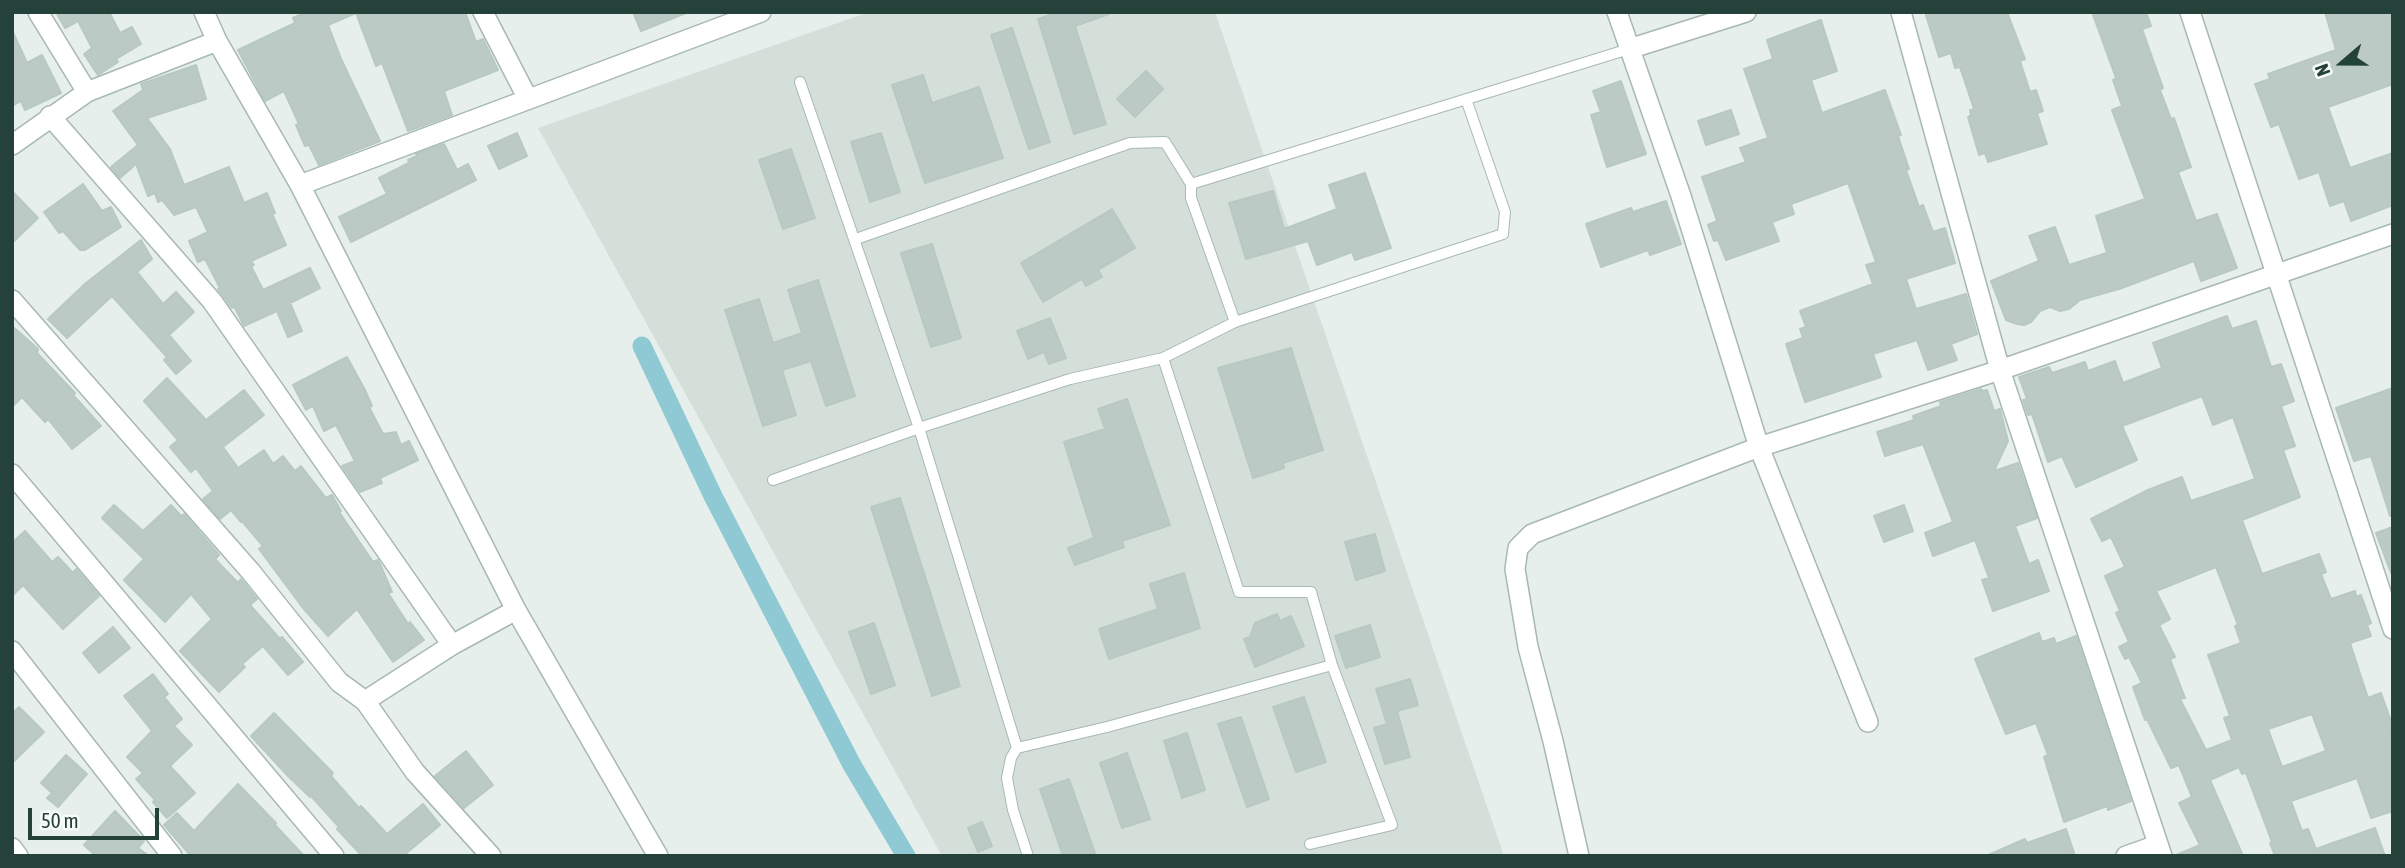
<!DOCTYPE html>
<html>
<head>
<meta charset="utf-8">
<style>
	body { margin:0 }
	#map { position:relative; width:2405px; height:868px; overflow:hidden; background:#e6efeb; font-family:"Asap Condensed",sans-serif }
	canvas { display:block }
	.frame { position:absolute; inset:0; border:14px solid #24423a; pointer-events:none }
	.north { position:absolute; left:2307px; top:28px; width:70px; height:70px; -webkit-text-stroke:5px #f7fbf9; paint-order:stroke; rotate:250deg; font-size:19px; font-weight:700; line-height:28px; text-align:center; color:#24423a }
	.north::after { content:''; display:block; margin:auto; width:24px; height:32px; background:#24423a; clip-path:polygon(50% 0,100% 100%,50% 72%,0 100%) }
	.scale { position:absolute; left:28px; top:808px; width:131px; height:32px; box-sizing:border-box; border:4px solid #24423a; border-top:0; padding-left:9px; font-size:21px; line-height:24px; white-space:nowrap; color:#24423a; -webkit-text-stroke:5px #f7fbf9; paint-order:stroke }
</style>
</head>
<body>
<div id="map">
<canvas width="2405" height="868"></canvas>
<div class="frame"></div>
<div class="north">N</div>
<div class="scale">50 m</div>
</div>
<script>
const ctx = document.querySelector('canvas').getContext('2d');
ctx.lineJoin = 'round';
function fillPath(path, color) { ctx.fillStyle = color; ctx.fill(path, 'evenodd'); }
const poly = rows => new Path2D(rows.map(r => 'M' + r).join(''));
function stroke(path, color, width, dash) { ctx.strokeStyle = color; ctx.lineWidth = width; ctx.lineCap = dash ? 'butt' : 'round'; ctx.setLineDash(dash || []); ctx.stroke(path); }
const built = poly([
	[869,12,1215,12,1504,856,942,856,538,128]
]);
const canal = poly([
	[642,346,713,496,852,765,906,856]
]);
const building = poly([
	[56,12,109,12,120,33,132,27,141,44,116,59,118,62,98,75,84,54,92,48,78,21,65,28,56,12],
	[306,12,465,12,476,42,483,39,498,70,444,91,452,115,408,131,382,63,376,66,356,13,328,25,342,61,380,141,319,165,309,145,305,146,296,125,299,124,284,91,265,101,238,50,295,23,293,18,306,12],
	[633,12,686,12,686,13,641,31,633,12],
	[1059,12,1109,14,1075,26,1106,124,1074,134,1038,19,1059,12],
	[1925,12,2007,12,2025,59,2020,61,2030,92,2036,90,2043,111,2037,113,2047,144,1988,162,1985,153,1979,155,1968,117,1971,115,1970,110,1974,109,1960,67,1955,68,1951,53,1939,57,1925,12],
	[2092,12,2146,12,2151,26,2142,29,2163,88,2160,90,2171,119,2174,118,2191,167,2178,172,2196,221,2217,214,2237,268,2201,281,2194,261,2119,289,2080,300,2069,309,2060,311,2050,307,2040,311,2031,322,2024,325,2017,324,2006,320,1991,281,2039,261,2029,236,2055,227,2069,265,2107,253,2096,216,2145,199,2112,110,2122,106,2113,80,2116,78,2092,12],
	[2325,12,2393,12,2393,84,2328,107,2350,168,2393,153,2393,205,2351,221,2344,201,2330,206,2319,172,2299,179,2279,124,2271,127,2255,84,2270,79,2268,74,2336,50,2325,12],
	[1821,20,1837,71,1811,80,1822,113,1885,90,1901,135,1898,136,1909,169,1906,170,1919,207,1923,205,1933,232,1945,228,1955,263,1906,279,1916,309,1966,294,1977,334,1951,344,1957,360,1928,370,1917,340,1873,354,1881,377,1805,402,1786,344,1803,338,1800,329,1806,327,1800,311,1873,284,1866,265,1876,262,1848,183,1791,204,1794,214,1772,222,1779,241,1726,260,1718,240,1714,241,1708,225,1717,221,1702,177,1746,162,1740,148,1768,138,1744,69,1773,59,1767,40,1821,20],
	[1012,28,1050,142,1029,149,991,35,1012,28],
	[12,30,27,63,42,55,61,93,25,110,21,101,12,106,12,30],
	[196,65,206,99,147,118,170,149,184,185,229,167,244,203,267,193,275,213,272,214,286,245,251,261,254,265,251,266,263,290,310,268,320,288,290,303,302,331,288,337,277,311,244,326,234,306,232,308,218,289,220,288,205,259,198,262,189,241,208,232,196,207,174,215,162,200,158,202,155,193,148,196,136,164,120,178,111,167,138,145,113,111,143,90,141,84,196,65],
	[1146,71,1163,89,1135,117,1117,99,1146,71],
	[923,75,932,103,979,87,1003,158,925,183,892,85,923,75],
	[1621,81,1646,154,1607,167,1591,115,1601,112,1593,91,1621,81],
	[1731,110,1739,134,1706,145,1698,121,1731,110],
	[517,133,527,156,499,169,488,146,517,133],
	[881,133,900,192,870,202,851,142,881,133],
	[444,144,457,170,468,164,476,180,351,242,339,217,387,194,379,178,409,163,408,160,417,156,416,154,444,144],
	[791,149,815,218,783,229,759,160,791,149],
	[1365,173,1391,248,1355,260,1352,252,1317,265,1308,241,1246,259,1229,203,1273,191,1284,229,1337,209,1329,185,1365,173],
	[83,184,102,211,111,207,121,227,85,250,80,250,63,231,59,233,44,212,83,184],
	[12,191,38,218,12,243,12,191],
	[1666,201,1681,244,1650,255,1648,250,1601,267,1586,224,1631,208,1633,212,1666,201],
	[1112,209,1135,248,1098,270,1102,277,1086,286,1082,279,1043,302,1021,263,1112,209],
	[141,240,152,259,137,272,163,304,176,292,194,312,169,335,191,361,176,374,164,360,167,357,112,296,67,338,48,319,86,283,141,240],
	[932,244,961,338,931,347,901,253,932,244],
	[818,280,855,396,826,406,811,361,782,370,796,415,763,426,725,310,759,299,773,343,802,333,788,290,818,280],
	[2227,316,2232,329,2256,321,2271,367,2281,364,2294,401,2281,406,2295,446,2283,450,2300,497,2242,520,2262,574,2319,554,2326,572,2321,574,2331,599,2355,591,2356,597,2361,595,2371,623,2367,625,2371,636,2350,643,2368,698,2381,693,2392,724,2389,725,2393,735,2393,811,2371,818,2357,778,2291,801,2302,831,2308,829,2316,849,2375,828,2385,856,2275,856,2270,843,2272,842,2246,773,2242,774,2239,767,2210,780,2243,856,2174,856,2200,845,2179,803,2192,797,2179,765,2171,768,2147,719,2145,720,2133,687,2142,683,2129,657,2125,659,2119,647,2129,642,2116,613,2120,611,2105,576,2125,567,2111,537,2102,541,2091,519,2148,490,2182,477,2191,501,2255,479,2233,417,2213,425,2202,396,2122,426,2137,460,2076,487,2062,456,2048,462,2032,414,2028,415,2023,400,2027,399,2019,377,2049,367,2052,373,2085,362,2088,371,2115,361,2123,383,2162,368,2153,343,2227,316],
	[2216,567,2238,625,2235,626,2241,643,2208,655,2230,716,2224,718,2232,740,2206,750,2180,699,2185,698,2170,659,2175,657,2159,625,2170,619,2156,591,2216,567],
	[2312,714,2326,751,2282,767,2268,729,2312,714],
	[1050,318,1066,358,1049,364,1044,352,1028,359,1017,331,1050,318],
	[12,326,38,349,37,353,75,393,73,395,101,426,72,449,48,419,45,422,22,397,12,407,12,326],
	[1291,348,1323,450,1283,463,1284,468,1253,478,1218,368,1291,348],
	[347,357,365,390,372,406,369,407,383,434,396,432,401,445,409,441,418,460,380,478,382,483,360,492,342,466,355,461,336,425,324,431,313,406,306,410,293,385,347,357],
	[167,378,206,420,244,390,264,415,223,447,238,468,264,450,273,464,283,456,295,471,301,466,326,498,332,495,341,511,339,512,373,562,378,560,380,564,392,592,388,593,408,624,410,622,424,640,393,662,357,609,328,636,303,608,259,549,263,546,242,521,241,522,231,510,220,519,203,499,213,491,196,468,191,472,170,447,178,440,144,401,167,378],
	[2393,388,2393,515,2390,516,2371,456,2354,461,2336,408,2393,388],
	[1981,389,1982,391,1987,390,1994,411,2000,409,2008,441,1994,471,2018,463,2037,518,2015,526,2029,564,2038,560,2049,591,1993,611,1982,580,1989,578,1975,540,1933,556,1925,533,1953,522,1923,444,1885,456,1877,432,1914,420,1913,416,1941,406,1940,402,1981,389],
	[1127,399,1170,525,1122,541,1124,547,1075,565,1068,548,1094,538,1064,442,1105,429,1098,409,1127,399],
	[900,498,960,686,932,696,871,507,900,498],
	[114,505,143,531,171,505,181,516,184,514,219,555,215,559,238,583,241,579,257,599,250,605,280,639,282,637,303,662,288,675,263,646,242,664,245,667,219,692,180,651,212,619,191,594,165,622,124,580,144,559,102,518,114,505],
	[1904,505,1913,531,1884,542,1874,516,1904,505],
	[2393,527,2393,573,2391,573,2376,533,2393,527],
	[25,531,52,562,58,557,73,573,76,569,99,596,63,629,23,585,12,596,12,543,25,531],
	[1375,534,1385,571,1356,580,1345,542,1375,534],
	[1184,573,1200,628,1109,659,1099,629,1158,609,1150,584,1184,573],
	[1277,614,1280,621,1291,616,1304,646,1255,667,1244,639,1250,637,1255,623,1277,614],
	[874,623,895,685,871,694,849,632,874,623],
	[1370,625,1380,657,1346,668,1335,636,1370,625],
	[113,627,130,648,99,673,83,653,113,627],
	[2039,633,2042,642,2054,638,2056,644,2076,636,2131,801,2108,810,2107,806,2064,822,2044,757,2048,755,2036,723,2006,734,1975,659,2039,633],
	[153,674,168,694,164,697,182,719,174,726,192,745,170,766,195,793,167,818,153,802,155,800,136,779,143,773,127,757,152,731,124,696,153,674],
	[1410,679,1418,705,1397,711,1410,757,1385,764,1374,728,1387,724,1376,689,1410,679],
	[1304,697,1326,762,1296,772,1273,707,1304,697],
	[19,707,44,732,12,763,12,714,19,707],
	[274,713,333,773,331,776,359,808,361,806,387,834,423,804,440,825,403,856,362,856,337,829,339,827,311,796,310,797,288,776,251,736,274,713],
	[1241,717,1269,799,1247,807,1218,724,1241,717],
	[1187,733,1205,790,1182,798,1164,741,1187,733],
	[466,751,493,785,464,808,435,776,466,751],
	[1127,753,1150,819,1122,828,1100,763,1127,753],
	[66,755,87,774,58,807,47,798,52,793,41,783,66,755],
	[1069,779,1095,853,1087,856,1063,856,1040,789,1069,779],
	[238,784,276,823,275,825,304,856,191,856,164,825,177,813,194,831,238,784],
	[115,811,144,841,138,848,149,856,96,856,84,845,115,811],
	[982,822,992,846,978,852,968,828,982,822],
	[2066,829,2075,856,1986,856,2025,839,2027,843,2066,829]
]);
const lane = poly([
	[800,82,919,428,1017,748],
	[1191,184,1629,49],
	[856,239,1130,143,1165,142,1191,184,1191,198,1235,322],
	[1163,358,1239,592,1311,592,1332,665,1392,825,1310,844],
	[773,480,919,428,1070,379,1163,358,1235,322,1503,234,1505,212,1466,99],
	[1028,856,1013,810,1007,778,1011,758,1017,748,1107,727,1332,665]
]);
const street = poly([
	[38,12,87,92],
	[204,12,217,41,300,185,516,610,658,856],
	[483,12,528,99],
	[1617,12,1681,196,1759,447,1868,722],
	[1901,12,2000,370,2162,856],
	[2190,12,2393,629],
	[1629,49,1746,12],
	[50,116,212,301,452,645],
	[12,145,87,92,217,41],
	[300,185,761,12],
	[12,300,251,572,339,682,365,701,415,772,491,856],
	[12,474,334,856],
	[12,651,172,856],
	[365,701,452,645,516,610],
	[12,848,18,856],
	[1579,856,1553,741,1528,647,1515,569,1518,548,1532,534,1759,447,2000,370,2393,234],
	[2126,856,2157,845]
]);
fillPath(built, '#d4dfda');
stroke(canal, '#8ec9d4', 19);
fillPath(building, '#bbcac4');
stroke(building, '#b8c9c2', 2);
stroke(lane, '#a8b8b2', 12);
stroke(street, '#a8b8b2', 22);
stroke(lane, '#fff', 10);
stroke(street, '#fff', 19);
</script>
</body>
</html>
